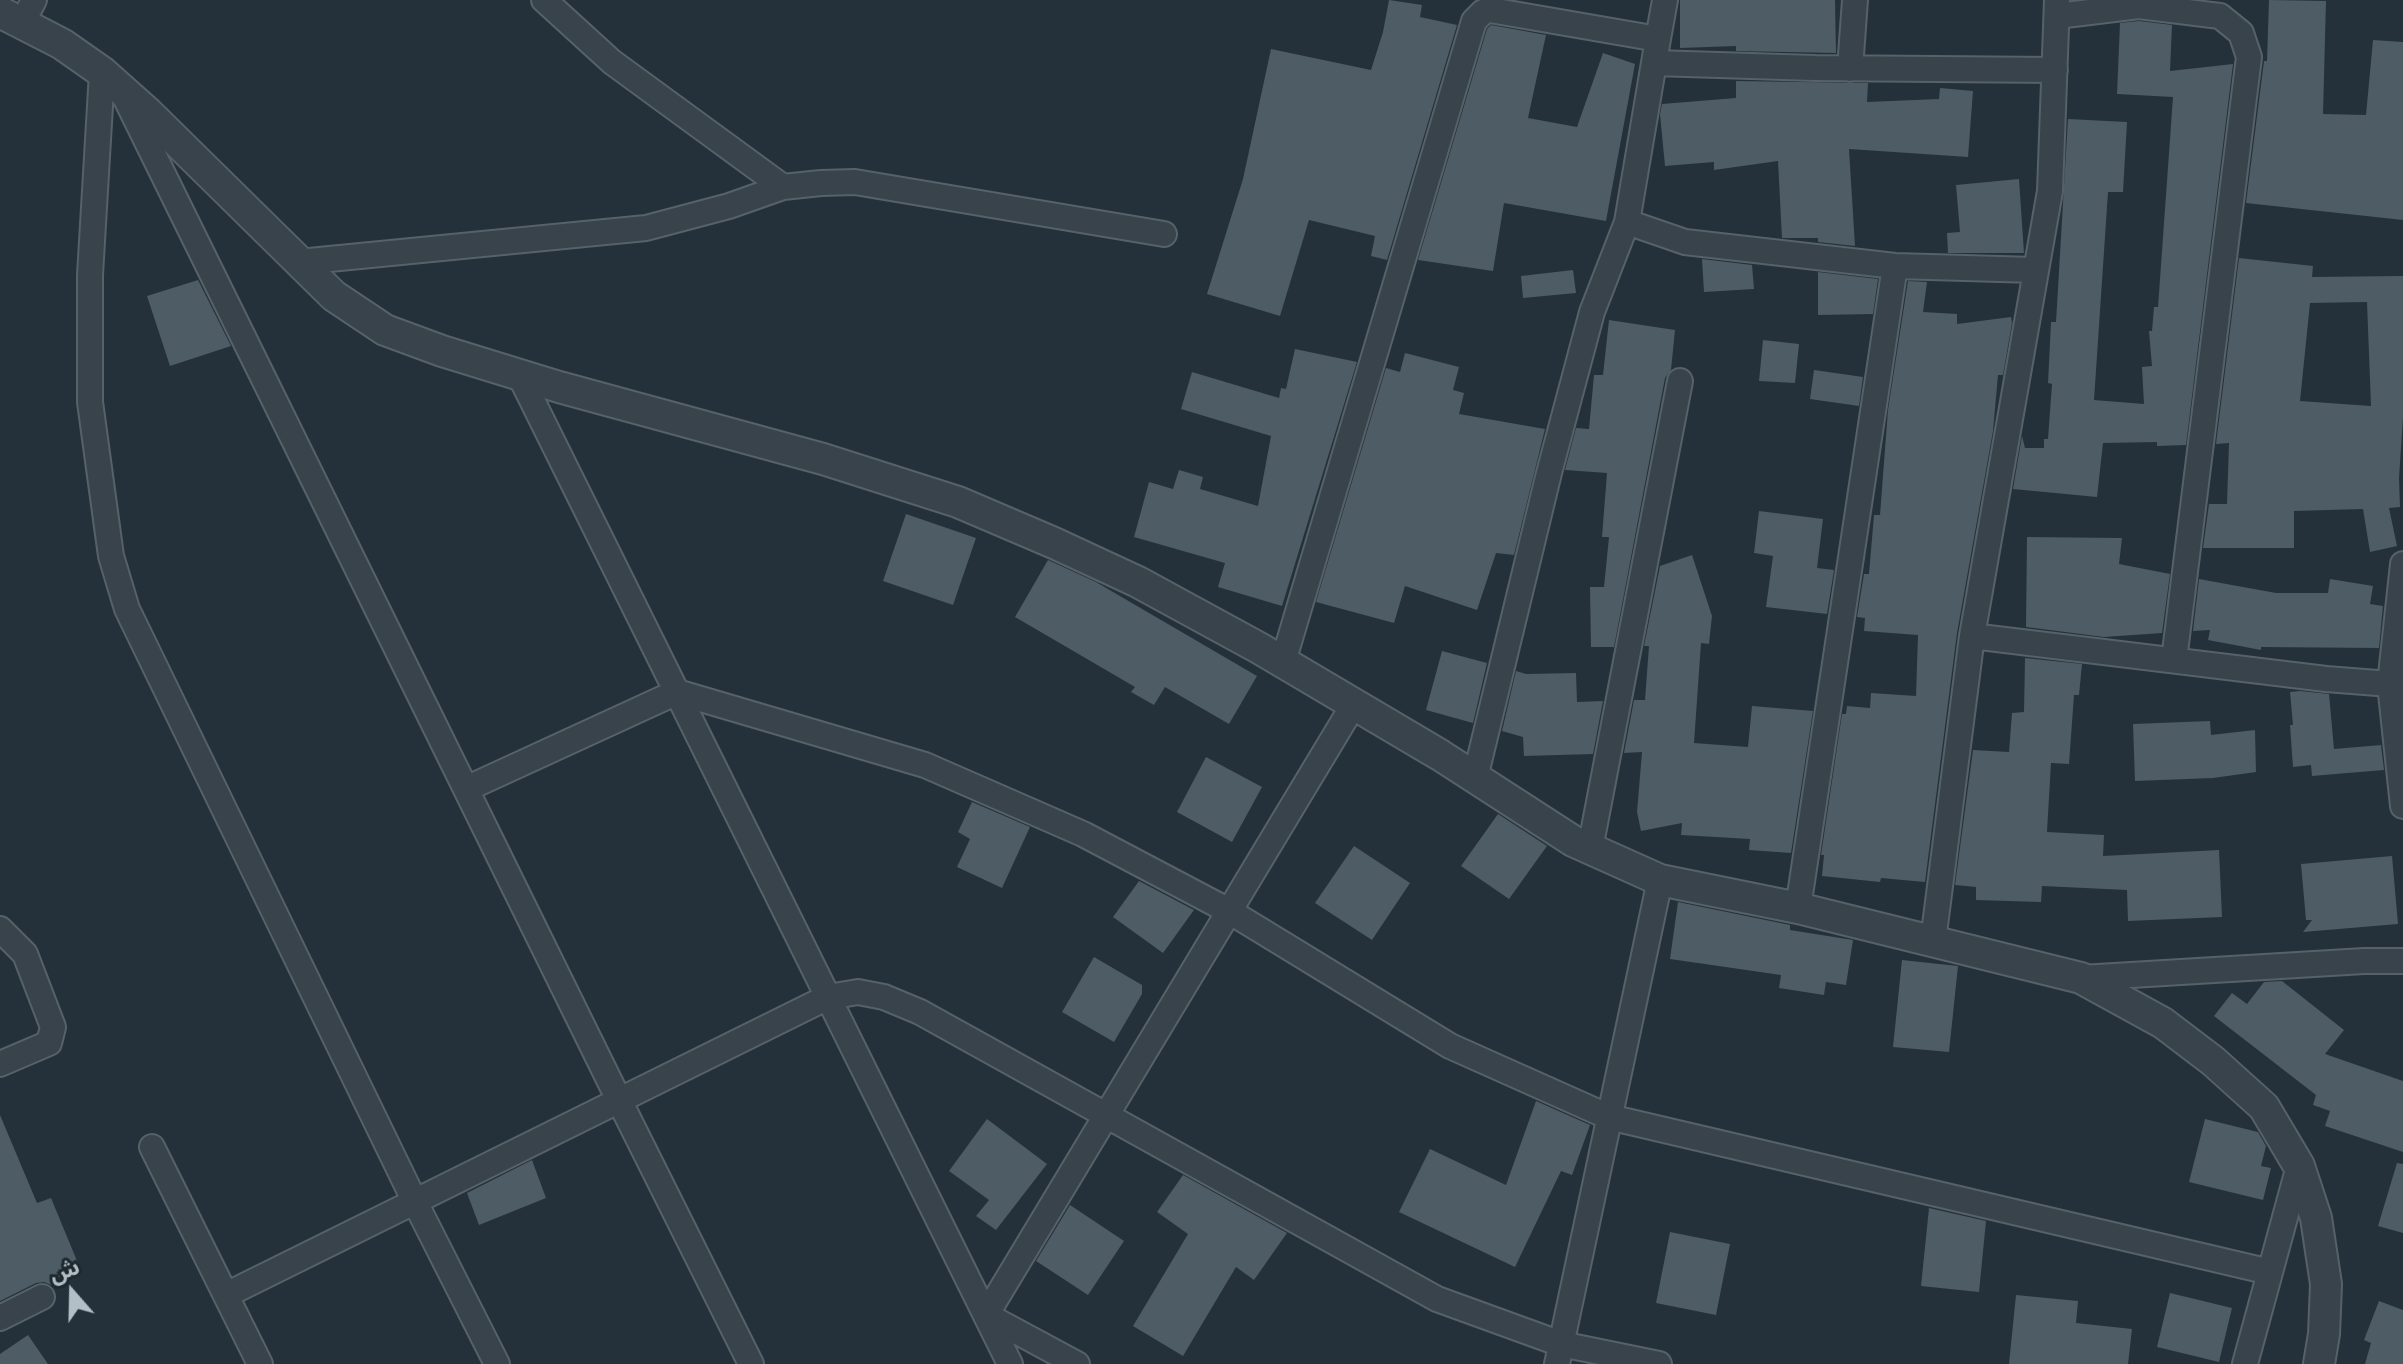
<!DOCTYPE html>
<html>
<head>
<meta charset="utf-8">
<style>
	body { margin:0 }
	#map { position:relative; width:2403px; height:1364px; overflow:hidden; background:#24313a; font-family:"Open Sans","Noto Sans Arabic",sans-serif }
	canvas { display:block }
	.north { position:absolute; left:32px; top:1252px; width:80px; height:80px; -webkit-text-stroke:6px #1d282f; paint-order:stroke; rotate:340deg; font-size:22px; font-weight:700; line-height:32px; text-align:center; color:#b3bec6 }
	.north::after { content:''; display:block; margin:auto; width:28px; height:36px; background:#b3bec6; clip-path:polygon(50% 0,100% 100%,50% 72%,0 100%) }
</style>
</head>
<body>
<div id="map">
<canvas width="2403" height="1364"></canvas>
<div class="north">ش</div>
</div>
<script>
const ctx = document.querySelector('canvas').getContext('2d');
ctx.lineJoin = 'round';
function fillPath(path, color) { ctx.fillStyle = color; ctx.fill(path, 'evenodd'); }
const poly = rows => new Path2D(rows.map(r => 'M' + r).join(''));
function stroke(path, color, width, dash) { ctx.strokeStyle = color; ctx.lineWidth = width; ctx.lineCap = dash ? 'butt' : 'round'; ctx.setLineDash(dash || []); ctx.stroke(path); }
const building = poly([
	[1389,0,1422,5,1420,17,1457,25,1387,260,1371,256,1375,236,1309,220,1280,316,1207,294,1243,179,1271,49,1371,70,1383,32],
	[1680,0,1835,0,1836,53,1736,51,1736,46,1680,48],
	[2269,0,2326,1,2323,114,2366,115,2373,40,2403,42,2403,220,2246,203,2264,61,2267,61],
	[2139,21,2172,25,2170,71,2233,64,2186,445,2157,446,2157,442,2103,443,2097,497,2013,489,2022,436,2025,448,2044,448,2044,439,2048,439,2052,384,2048,383,2051,322,2056,322,2068,119,2127,122,2123,192,2108,192,2094,400,2144,404,2142,367,2152,366,2149,331,2152,331,2154,307,2158,307,2173,97,2117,94,2120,23],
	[1491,25,1546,35,1528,118,1577,127,1603,53,1635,64,1606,221,1504,203,1493,271,1418,260,1487,29],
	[1736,81,1868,83,1867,102,1939,99,1940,88,1973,91,1968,157,1849,149,1855,246,1818,242,1818,238,1782,238,1778,161,1714,170,1714,162,1665,166,1660,114,1662,104,1736,98],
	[2019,179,2024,253,1948,253,1947,233,1960,232,1956,185],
	[2239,258,2313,266,2312,277,2403,276,2403,417,2399,478,2400,507,2389,508,2397,546,2370,552,2363,509,2294,511,2294,548,2203,548,2209,504,2227,504,2229,443,2216,444],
	[2367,302,2371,406,2300,401,2310,303],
	[1702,259,1752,265,1754,289,1704,292],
	[1573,270,1576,293,1523,298,1521,276],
	[1818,272,1878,279,1873,314,1818,315],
	[198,280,231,346,170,366,147,296],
	[1908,281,1927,282,1923,312,1957,314,1957,324,2011,317,2012,323,2003,375,1998,375,1993,431,1957,633,1925,882,1881,878,1880,882,1822,876,1824,855,1821,855,1842,714,1846,714,1847,706,1870,708,1871,693,1916,696,1918,635,1864,631,1865,618,1857,617,1864,574,1869,574,1874,515,1880,515,1888,410],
	[1609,320,1675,330,1671,370,1665,378,1614,647,1591,647,1590,587,1604,587,1609,537,1602,537,1607,473,1565,470,1576,428,1589,429,1594,375,1603,375],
	[1763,340,1799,344,1795,383,1759,381],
	[1295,349,1357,362,1282,606,1218,587,1225,563,1134,537,1149,482,1173,489,1179,470,1203,477,1200,489,1258,506,1271,436,1181,409,1192,372,1279,398,1281,388,1286,389],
	[1405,353,1459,367,1453,390,1464,393,1459,414,1545,429,1514,555,1496,553,1477,610,1405,586,1394,623,1316,602,1386,368,1400,372],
	[1814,370,1863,377,1859,406,1810,399],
	[1759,511,1823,519,1817,568,1834,570,1827,614,1766,607,1773,556,1754,553],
	[906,514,976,538,953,605,883,581],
	[2027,537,2122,538,2119,564,2170,574,2162,633,2104,637,2026,627],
	[1692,555,1712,616,1709,644,1701,643,1694,743,1748,747,1752,706,1813,711,1791,853,1749,850,1750,839,1681,835,1682,823,1641,831,1637,812,1642,752,1624,753,1634,700,1645,700,1649,646,1644,646,1660,566],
	[1048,560,1096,582,1257,676,1229,724,1165,687,1154,705,1131,692,1135,687,1015,617],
	[2199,579,2276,593,2328,593,2330,579,2373,586,2370,604,2383,606,2379,648,2261,647,2261,650,2208,640,2210,630,2193,631],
	[1442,651,1487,663,1473,723,1426,710],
	[2025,658,2082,664,2079,695,2074,695,2069,764,2051,763,2047,832,2104,835,2103,856,2219,850,2222,917,2128,921,2127,890,2042,886,2041,902,1976,900,1976,887,1955,885,1973,750,2009,752,2012,713,2024,712],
	[1516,671,1526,674,1576,673,1577,702,1603,701,1593,754,1524,756,1523,737,1502,731],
	[2300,691,2329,694,2334,749,2381,745,2384,770,2312,776,2311,765,2293,767,2290,725,2293,725,2290,692],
	[2210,721,2211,735,2255,730,2256,772,2213,778,2135,781,2133,724],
	[1206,757,1262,787,1232,842,1177,812],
	[972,802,1030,827,1002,888,957,867,970,839,958,832],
	[1498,814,1547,846,1509,899,1461,866],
	[1354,846,1410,883,1372,940,1315,903],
	[2392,856,2398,924,2303,932,2312,920,2306,920,2301,864],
	[1139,881,1194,910,1163,953,1113,917],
	[1678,902,1790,925,1790,930,1853,940,1846,985,1826,982,1824,995,1779,988,1781,975,1670,959],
	[1094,957,1142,985,1142,994,1114,1042,1062,1012],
	[1902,960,1958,966,1949,1052,1893,1047],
	[2282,981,2344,1030,2325,1054,2403,1081,2403,1152,2325,1126,2330,1111,2313,1105,2316,1095,2214,1016,2232,993,2247,1004,2264,982],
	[1536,1101,1590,1125,1572,1175,1561,1171,1515,1267,1399,1212,1430,1149,1506,1185],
	[0,1115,37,1203,51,1198,80,1268,52,1280,54,1284,51,1285,44,1282,36,1283,0,1301],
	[987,1119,1047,1164,996,1230,976,1216,989,1200,949,1171],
	[2205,1119,2258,1132,2266,1146,2261,1166,2271,1168,2263,1200,2189,1182],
	[532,1160,546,1198,479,1225,467,1193],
	[2397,1163,2403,1164,2403,1233,2378,1226],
	[1183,1175,1287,1233,1254,1280,1236,1267,1183,1356,1133,1326,1188,1234,1157,1212],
	[1070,1205,1124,1241,1088,1295,1036,1261],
	[1929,1208,1986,1221,1979,1292,1921,1286],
	[1670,1232,1730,1244,1716,1315,1656,1303],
	[2170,1293,2232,1308,2219,1362,2157,1347],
	[2016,1295,2078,1301,2076,1323,2132,1329,2128,1364,2009,1364],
	[2379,1301,2403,1310,2403,1364,2365,1364,2371,1343,2364,1340],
	[28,1335,48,1364,0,1364,0,1354]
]);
const minor = poly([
	[544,0,612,62,783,187],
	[2057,16,2139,6,2220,16,2241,33,2249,57,2174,660],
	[22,23,34,0],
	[1658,39,1665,0],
	[1654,63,1815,68,2055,70],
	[1850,69,1855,0],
	[102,72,90,275,90,402,111,556,127,609,415,1202,497,1364],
	[125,97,619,1100,751,1364],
	[1627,222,1685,242,1895,266,2035,270],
	[299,262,646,228,729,206,783,187,821,183,855,182,1164,234],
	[520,376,1010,1364],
	[2403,564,2390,684,2403,685],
	[1972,636,2326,679,2390,684,2403,806],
	[1283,662,1474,21,1483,12,1490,10,1658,39,1627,222,1592,312,1549,473,1475,778],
	[466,789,677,692,925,765,1083,834,1229,911,1450,1046,1609,1117,2270,1272],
	[1590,849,1680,381],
	[1798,908,1895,266],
	[0,929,25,954,53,1027,49,1043,0,1064],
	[1933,941,1972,636,2050,191,2057,0],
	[2081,978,2364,961,2403,961],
	[152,1147,260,1364],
	[226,1295,828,997,858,992,884,997,920,1012,1437,1299,1561,1344,1659,1364],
	[0,1318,42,1297],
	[1077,1364,986,1315,1354,704],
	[1557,1364,1660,880],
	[2245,1364,2299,1166]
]);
const tertiary = poly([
	[0,12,62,44,102,72,148,113,334,296,385,330,442,351,559,387,823,459,958,502,1054,543,1138,582,1259,648,1440,755,1573,841,1660,880,1798,908,2081,978,2163,1023,2213,1061,2264,1107,2299,1166,2316,1218,2326,1284,2324,1334,2319,1364]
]);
fillPath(building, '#4d5c65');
stroke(minor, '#566168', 28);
stroke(tertiary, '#566168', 34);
stroke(minor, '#38434b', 24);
stroke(tertiary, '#38434b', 30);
</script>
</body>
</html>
